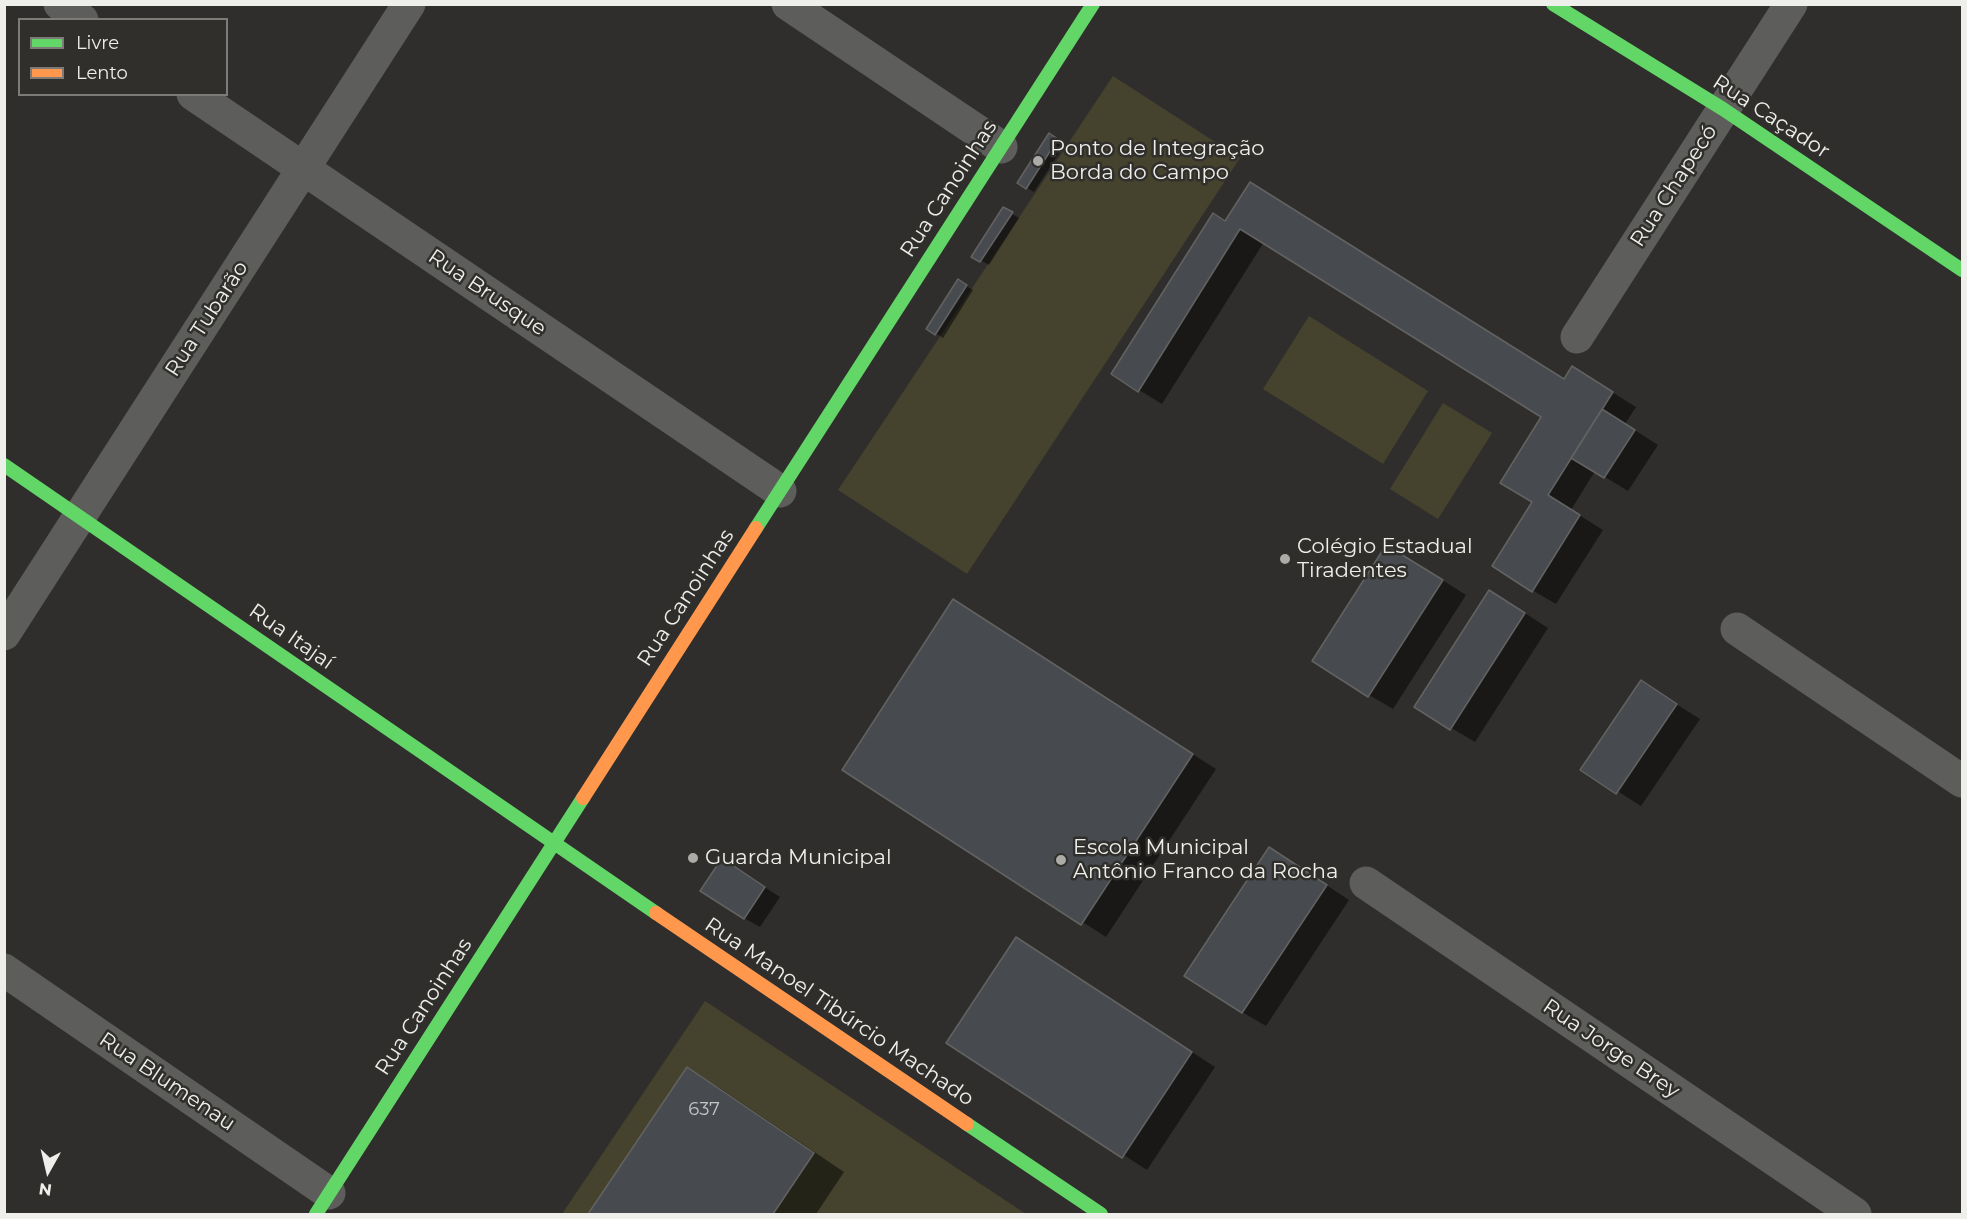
<!DOCTYPE html>
<html>
<head>
<meta charset="utf-8">
<style>
	body { margin:0 }
	#map { position:relative; width:1967px; height:1219px; overflow:hidden; background:#2f2e2c; font-family:Montserrat,sans-serif }
	canvas { display:block }
	.frame { position:absolute; inset:0; border:6px solid #eeeeeb; pointer-events:none }
	.legend { position:absolute; left:18px; top:18px; width:210px; height:78px; box-sizing:border-box; background:#302f2b; border:2px solid #7c7b78; margin:0; padding:8px 10px; list-style:none; font-size:18px; color:#eeeeeb }
	.legend li { display:flex; align-items:center; gap:12px; height:30px }
	.legend b { width:30px; border:2px solid #7c7b78 }
	.north { position:absolute; left:18px; top:1141px; width:60px; height:60px; -webkit-text-stroke:4px #302f2b; paint-order:stroke; rotate:188deg; font-size:16px; font-weight:700; line-height:24px; text-align:center; color:#eeeeeb }
	.north::after { content:''; display:block; margin:auto; width:21px; height:27px; background:#eeeeeb; clip-path:polygon(50% 0,100% 100%,50% 72%,0 100%) }
</style>
</head>
<body>
<div id="map">
<canvas width="1967" height="1219"></canvas>
<div class="frame"></div>
<ul class="legend">
<li><b style="height:8px;background:#63d668"></b>Livre</li>
<li><b style="height:8px;background:#ff974d"></b>Lento</li>
</ul>
<div class="north">N</div>
</div>
<script>
const ctx = document.querySelector('canvas').getContext('2d');
ctx.lineJoin = 'round';
function fillPath(path, color) { ctx.fillStyle = color; ctx.fill(path, 'evenodd'); }
const poly = rows => new Path2D(rows.map(r => 'M' + r).join(''));
function stroke(path, color, width, dash) { ctx.strokeStyle = color; ctx.lineWidth = width; ctx.lineCap = dash ? 'butt' : 'round'; ctx.setLineDash(dash || []); ctx.stroke(path); }
function write(font, color, halo, rows, align = 'center') {
  ctx.font = font + ' Montserrat,sans-serif'; ctx.lineWidth = 5; ctx.setLineDash([]); ctx.textBaseline = 'middle'; ctx.strokeStyle = halo; ctx.fillStyle = color; for (const [text, x, y, turn = 0] of rows) {
    ctx.save(); ctx.translate(x, y); ctx.rotate((+turn || 0) * Math.PI / 180); ctx.textAlign = isNaN(turn) ? turn : align; if (halo) ctx.strokeText(text, 0, 0); ctx.fillText(text, 0, 0); ctx.restore();
  }
}
const green = poly([
	[1113,76,1240,158,967,574,838,490],
	[1309,316,1428,391,1383,464,1263,389],
	[1443,403,1492,433,1438,519,1390,489],
	[705,1001,1026,1214,562,1214]
]);
const shadow = poly([
	[1050,135,1065,144,1034,192,1019,183],
	[1250,184,1565,380,1596,382,1636,407,1625,424,1658,445,1628,491,1595,471,1571,510,1603,530,1556,604,1532,590,1534,502,1543,417,1264,242,1162,404,1139,390,1226,223],
	[1004,209,1019,218,989,265,973,256],
	[958,281,973,290,943,338,928,328],
	[1411,560,1466,595,1393,709,1369,695],
	[954,601,1216,769,1106,937,844,769],
	[1514,606,1548,628,1475,742,1416,707],
	[1641,682,1700,719,1641,806,1582,769],
	[1293,863,1349,900,1266,1026,1242,1012],
	[738,870,780,897,760,927,744,918],
	[1040,953,1215,1067,1147,1170,949,1043],
	[687,1069,718,1087,844,1172,816,1214,590,1214]
]);
const building = poly([
	[1049,133,1058,139,1026,189,1017,183,1049,133],
	[1250,182,1564,379,1572,366,1613,392,1548,495,1580,515,1532,592,1492,566,1532,502,1500,483,1541,417,1240,229,1138,392,1111,374,1213,213,1225,221,1250,182],
	[1003,207,1013,212,980,262,971,257,1003,207],
	[958,279,967,285,935,335,926,329,958,279],
	[1602,409,1635,430,1604,478,1571,458,1602,409],
	[1386,545,1443,580,1368,697,1312,661,1386,545],
	[1489,590,1525,613,1450,730,1414,707,1489,590],
	[953,599,1193,754,1081,925,842,770,953,599],
	[1641,680,1677,704,1616,794,1580,770,1641,680],
	[1269,847,1327,885,1242,1013,1184,976,1269,847],
	[722,858,765,887,744,919,700,891,722,858],
	[1016,937,1192,1052,1122,1158,946,1043,1016,937],
	[687,1067,814,1153,773,1214,588,1214,687,1067]
]);
const street = poly([
	[60,4,82,20],
	[788,4,1001,147],
	[193,94,780,491],
	[1577,337,1791,4],
	[1737,629,1962,781],
	[4,634,409,4],
	[1366,883,1855,1214],
	[4,970,329,1193]
]);
const fast = poly([
	[1553,4,1723,109,1962,270],
	[4,465,656,913],
	[756,528,1093,4],
	[967,1124,1101,1214],
	[316,1214,583,798]
]);
const slow = poly([
	[583,798,756,528],
	[656,913,967,1124]
]);
const markers = [
	[1038,161,6,"#ababa8"],
	[1285,559,6,"#ababa8"],
	[693,858,6,"#ababa8"],
	[1061,860,6,"#ababa8"]
];
const numberNames = [
	["637",704,1110]
];
const streetNames = [
	["Rua Caçador",1771,117,33],
	["Rua Chapecó",1674,186,-57],
	["Rua Canoinhas",949,189,-57],
	["Rua Brusque",487,293,34],
	["Rua Tubarão",207,319,-57],
	["Rua Canoinhas",686,598,-57],
	["Rua Itajaí",291,637,35],
	["Rua Canoinhas",424,1007,-57],
	["Rua Manoel Tibúrcio Machado",839,1012,34],
	["Rua Jorge Brey",1611,1049,34],
	["Rua Blumenau",167,1082,34]
];
const poiNames = [
	["Ponto de Integração",1050,149],
	["Borda do Campo",1050,173],
	["Colégio Estadual",1297,547],
	["Tiradentes",1297,571],
	["Escola Municipal",1073,848],
	["Antônio Franco da Rocha",1073,872],
	["Guarda Municipal",705,858]
];
fillPath(green, '#45422e');
fillPath(shadow, '#0007');
fillPath(building, '#474b50');
stroke(building, '#626261', 1.5);
stroke(street, '#5d5d5c', 33);
stroke(fast, '#63d668', 14);
stroke(slow, '#ff974d', 14);
for (const [x, y, r, color] of markers) { const dot = new Path2D(); dot.arc(x, y, r, 0, 2 * Math.PI); ctx.fillStyle = color; ctx.fill(dot); stroke(dot, '#302f2b', 2); }
write('18px', '#c4c5c4', null, numberNames);
write('21px', '#eeeeeb', '#302f2b', streetNames);
write('21px', '#eeeeeb', '#302f2b', poiNames, 'left');
</script>
</body>
</html>
